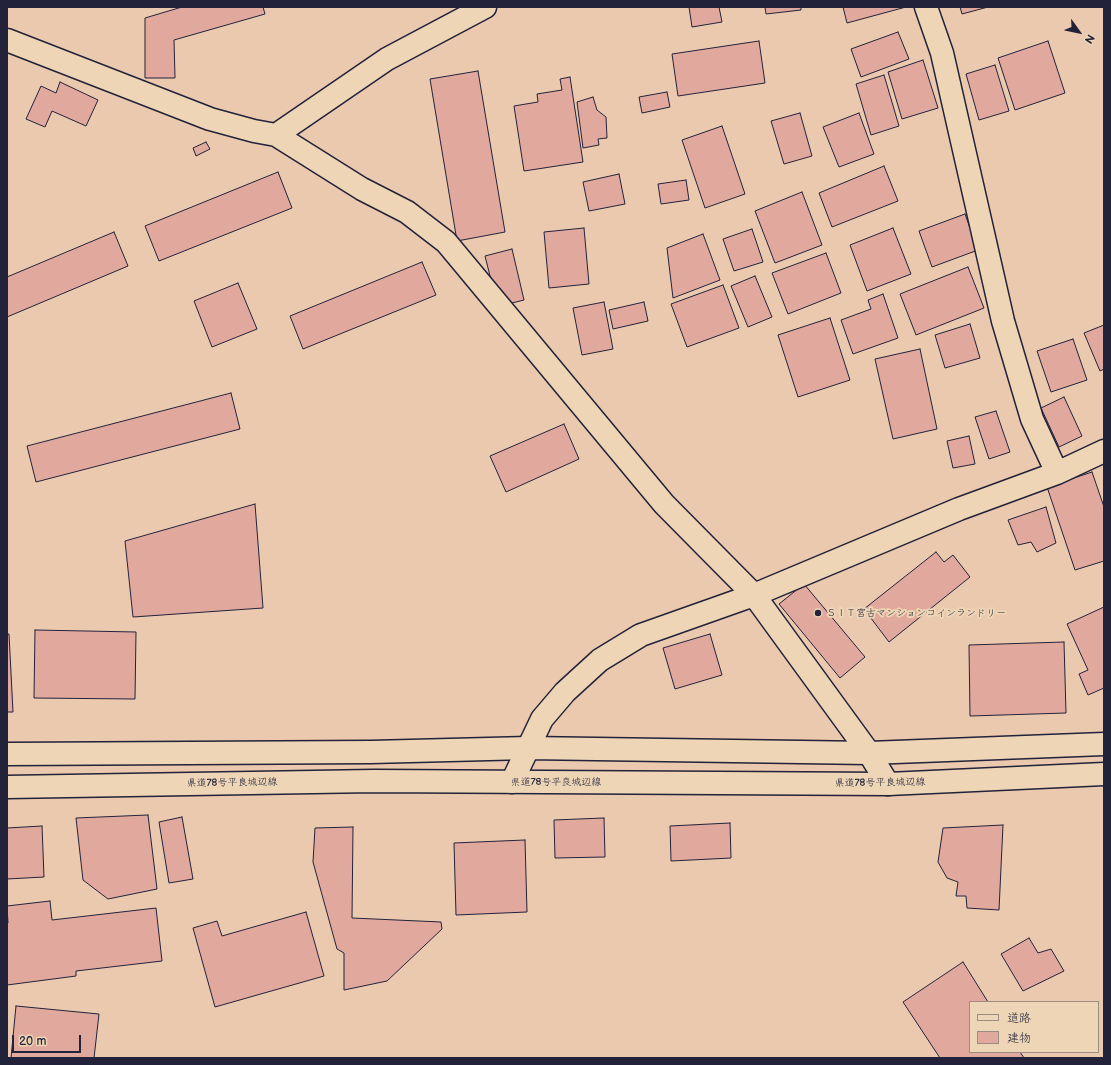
<!DOCTYPE html>
<html>
<head>
<meta charset="utf-8">
<style>
	body { margin:0 }
	#map { position:relative; width:1111px; height:1065px; overflow:hidden; background:#ebc9ae; font-family:"Balsamiq Sans","Klee One",sans-serif }
	canvas { display:block }
	.frame { position:absolute; inset:0; border:8px solid #22223b; pointer-events:none }
	.legend { position:absolute; left:969px; top:1001px; width:130px; height:52px; box-sizing:border-box; background:#edd5b5; border:1px solid #9c8d84; margin:0; padding:5px 7px; list-style:none; font-size:12px; color:#22223b }
	.legend li { display:flex; align-items:center; gap:8px; height:20px }
	.legend b { width:20px; border:1px solid #9c8d84 }
	.north { position:absolute; left:1059px; top:12px; width:40px; height:40px; -webkit-text-stroke:3px #edd5b5; paint-order:stroke; rotate:123deg; font-size:11px; font-weight:700; line-height:16px; text-align:center; color:#22223b }
	.north::after { content:''; display:block; margin:auto; width:14px; height:18px; background:#22223b; clip-path:polygon(50% 0,100% 100%,50% 72%,0 100%) }
	.scale { position:absolute; left:12px; top:1035px; width:69px; height:18px; box-sizing:border-box; border:2px solid #22223b; border-top:0; padding-left:5px; font-size:12px; line-height:14px; white-space:nowrap; color:#22223b; -webkit-text-stroke:3px #edd5b5; paint-order:stroke }
</style>
</head>
<body>
<div id="map">
<canvas width="1111" height="1065"></canvas>
<div class="frame"></div>
<ul class="legend">
<li><b style="height:5px;background:#edd5b5"></b>道路</li>
<li><b style="height:11px;background:#e1a99d"></b>建物</li>
</ul>
<div class="north">N</div>
<div class="scale">20 m</div>
</div>
<script>
const ctx = document.querySelector('canvas').getContext('2d');
ctx.lineJoin = 'round';
function fillPath(path, color) { ctx.fillStyle = color; ctx.fill(path, 'evenodd'); }
const poly = rows => new Path2D(rows.map(r => 'M' + r).join(''));
function stroke(path, color, width, dash) { ctx.strokeStyle = color; ctx.lineWidth = width; ctx.lineCap = dash ? 'butt' : 'round'; ctx.setLineDash(dash || []); ctx.stroke(path); }
function write(font, color, halo, rows, align = 'center') {
  ctx.font = font + ' "Balsamiq Sans","Klee One",sans-serif'; ctx.lineWidth = 4; ctx.setLineDash([]); ctx.textBaseline = 'middle'; ctx.strokeStyle = halo; ctx.fillStyle = color; for (const [text, x, y, turn = 0] of rows) {
    ctx.save(); ctx.translate(x, y); ctx.rotate((+turn || 0) * Math.PI / 180); ctx.textAlign = isNaN(turn) ? turn : align; if (halo) ctx.strokeText(text, 0, 0); ctx.fillText(text, 0, 0); ctx.restore();
  }
}
const building = poly([
	[182,7,263,7,265,14,174,40,175,78,145,78,145,18,182,7],
	[689,7,719,7,722,22,692,27,689,7],
	[765,7,801,7,801,10,766,14,765,7],
	[843,7,906,7,847,23,843,7],
	[960,7,988,7,962,14,960,7],
	[898,32,909,59,861,77,851,49,898,32],
	[759,41,765,83,678,96,672,54,759,41],
	[1048,41,1065,93,1015,110,998,58,1048,41],
	[923,60,938,108,902,119,888,72,923,60],
	[995,65,1009,111,979,120,966,74,995,65],
	[478,71,505,232,457,241,430,79,478,71],
	[884,75,899,126,871,135,856,84,884,75],
	[570,77,583,162,524,171,514,106,538,102,537,94,562,90,560,79,570,77],
	[60,82,98,100,86,126,52,111,45,127,26,119,41,86,56,93,60,82],
	[667,92,670,107,642,113,639,97,667,92],
	[593,97,597,110,606,117,607,138,598,139,599,145,583,148,577,102,593,97],
	[800,113,812,156,784,164,771,121,800,113],
	[859,113,874,154,839,167,823,127,859,113],
	[722,126,745,194,705,208,682,140,722,126],
	[206,142,210,149,196,156,193,148,206,142],
	[884,166,898,201,832,227,819,193,884,166],
	[278,172,292,208,159,261,145,226,278,172],
	[619,174,625,204,589,211,583,182,619,174],
	[686,180,689,200,661,204,658,184,686,180],
	[802,192,822,245,775,263,755,211,802,192],
	[965,214,978,250,932,267,919,231,965,214],
	[584,228,589,284,549,288,544,232,584,228],
	[893,228,911,274,867,291,850,245,893,228],
	[752,229,763,262,734,271,723,239,752,229],
	[114,232,128,266,7,317,7,277,114,232],
	[703,234,720,280,673,298,667,248,703,234],
	[512,249,524,300,508,304,492,284,485,256,512,249],
	[826,253,841,293,788,314,772,273,826,253],
	[422,262,436,295,303,349,290,316,422,262],
	[968,267,984,308,916,335,900,294,968,267],
	[755,276,772,317,748,327,731,286,755,276],
	[238,283,257,329,212,347,194,301,238,283],
	[723,285,739,328,687,347,671,304,723,285],
	[883,294,898,338,853,354,841,320,871,309,868,300,883,294],
	[604,302,613,349,582,355,573,308,604,302],
	[644,302,648,321,613,329,609,310,644,302],
	[830,318,850,380,798,397,778,335,830,318],
	[970,324,980,358,945,368,935,335,970,324],
	[1104,325,1104,369,1100,371,1084,333,1104,325],
	[1073,339,1087,380,1051,392,1037,351,1073,339],
	[920,349,937,429,893,439,875,359,920,349],
	[231,393,240,429,36,482,27,446,231,393],
	[1064,397,1082,436,1059,447,1041,408,1064,397],
	[996,411,1010,452,989,459,975,417,996,411],
	[564,424,579,459,506,492,490,456,564,424],
	[969,436,975,464,953,468,947,441,969,436],
	[1092,472,1104,507,1104,561,1075,570,1047,487,1092,472],
	[255,504,263,608,133,617,125,541,255,504],
	[1046,507,1056,543,1037,552,1031,542,1018,545,1008,520,1046,507],
	[936,552,944,562,953,555,970,577,889,642,864,609,936,552],
	[804,584,865,657,840,678,779,604,804,584],
	[1104,607,1104,688,1088,695,1079,674,1088,670,1067,624,1104,607],
	[35,630,136,632,135,699,34,698,35,630],
	[7,634,9,634,13,712,7,712,7,634],
	[710,634,722,675,675,689,663,648,710,634],
	[1064,642,1066,713,970,716,969,645,1064,642],
	[148,815,157,889,108,899,83,880,76,818,148,815],
	[182,817,193,879,169,883,159,822,182,817],
	[604,818,605,857,555,858,554,820,604,818],
	[730,823,731,858,671,861,670,826,730,823],
	[1003,825,999,910,967,908,966,896,956,896,958,882,947,878,938,862,943,828,1003,825],
	[42,826,44,877,7,879,7,828,42,826],
	[353,827,352,918,441,922,442,929,387,981,344,990,344,953,337,949,313,862,315,828,353,827],
	[525,840,527,912,456,915,454,843,525,840],
	[50,901,52,920,156,908,162,961,76,971,76,976,7,985,7,923,8,923,7,906,50,901],
	[306,912,324,976,215,1007,193,928,217,921,222,936,306,912],
	[1029,938,1038,953,1051,949,1064,971,1023,991,1001,954,1029,938],
	[963,962,988,1002,970,1002,970,1052,1020,1052,1024,1058,940,1058,903,1002,963,962],
	[16,1006,99,1014,94,1058,11,1058,16,1006]
]);
const minor = poly([
	[926,7,942,53,1003,321,1032,419,1057,473],
	[7,40,210,119,254,131,276,135,362,189,407,212,446,242,664,504,754,595,869,753,888,784],
	[276,135,387,59,485,7],
	[512,782,542,719,565,692,600,660,641,635,754,595,959,509,1057,473,1104,451]
]);
const major = poly([
	[7,754,371,752,528,748,869,753,1104,744],
	[7,787,374,781,888,784,1104,774]
]);
const markers = [
	[818,613,4,"#22223b"]
];
const poiNames = [
	["ＳＩＴ宮古マンションコインランドリー",826,613]
];
const streetNames = [
	["県道78号平良城辺線",556,782],
	["県道78号平良城辺線",232,783,-1],
	["県道78号平良城辺線",880,783,-1]
];
fillPath(building, '#e1a99d');
stroke(building, '#22223b', 1);
stroke(minor, '#22223b', 25);
stroke(major, '#22223b', 25);
stroke(minor, '#edd5b5', 22);
stroke(major, '#edd5b5', 22);
for (const [x, y, r, color] of markers) { const dot = new Path2D(); dot.arc(x, y, r, 0, 2 * Math.PI); ctx.fillStyle = color; ctx.fill(dot); stroke(dot, '#edd5b5', 1.5); }
write('10px', '#22223b', '#edd5b5', poiNames, 'left');
write('10px', '#22223b', '#edd5b5', streetNames);
</script>
</body>
</html>
